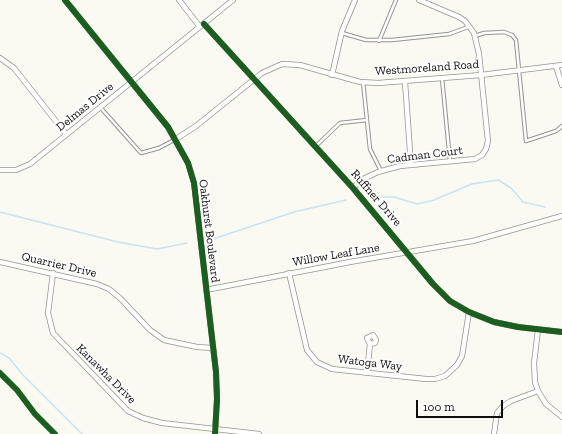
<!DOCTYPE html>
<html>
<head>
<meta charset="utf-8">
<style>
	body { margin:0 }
	#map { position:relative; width:562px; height:434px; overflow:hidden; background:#faf9f2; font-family:"Zilla Slab",serif }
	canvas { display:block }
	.scale { position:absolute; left:416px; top:400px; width:87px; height:18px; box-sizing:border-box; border:2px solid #0e0e0e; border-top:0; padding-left:5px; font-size:12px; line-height:14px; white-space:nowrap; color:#0e0e0e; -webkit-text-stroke:3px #fff; paint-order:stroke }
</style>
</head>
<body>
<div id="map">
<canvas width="562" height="434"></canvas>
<div class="scale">100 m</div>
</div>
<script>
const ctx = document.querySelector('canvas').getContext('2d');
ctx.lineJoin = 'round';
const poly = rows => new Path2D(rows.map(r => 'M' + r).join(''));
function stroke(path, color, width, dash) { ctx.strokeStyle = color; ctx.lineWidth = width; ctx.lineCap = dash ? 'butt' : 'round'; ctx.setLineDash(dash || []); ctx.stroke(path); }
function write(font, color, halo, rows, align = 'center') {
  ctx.font = font + ' "Zilla Slab",serif'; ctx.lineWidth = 4; ctx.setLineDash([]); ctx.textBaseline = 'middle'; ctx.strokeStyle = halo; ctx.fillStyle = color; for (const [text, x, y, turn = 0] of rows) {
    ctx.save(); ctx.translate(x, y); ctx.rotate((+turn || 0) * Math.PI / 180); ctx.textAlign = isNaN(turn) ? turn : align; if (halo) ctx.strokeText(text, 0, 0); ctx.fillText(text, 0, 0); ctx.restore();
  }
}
const stream = poly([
	[379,197,394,197,417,204,434,200,472,184,498,180,511,188,523,202,545,207],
	[0,212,118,242,157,249,187,243],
	[213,239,294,212,346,200],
	[0,353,9,358,22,374,82,434]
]);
const service = poly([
	[342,33,366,40,392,40,449,34,468,27],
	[475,36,484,33,504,32,512,35,516,40,526,141,556,131,562,126],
	[379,41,396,0],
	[442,78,450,161],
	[363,82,370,149,381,171],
	[100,107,141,153,159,148,176,139],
	[316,146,340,123,367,120]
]);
const minor = poly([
	[65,0,168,127,188,163,194,183,216,372,217,399,215,434],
	[179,0,200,27],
	[204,24,353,188,433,284,450,301,469,312,494,322,518,327,562,332],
	[0,58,14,68,66,134],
	[556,66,562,85],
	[332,75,342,31,355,0],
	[405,82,411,165],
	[176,139,196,126,262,73,282,64,300,65,360,82,378,83,481,75,562,65],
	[0,170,16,170,30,164,233,0],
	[353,188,363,179,378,172,400,166,475,159,482,155,486,149,488,141,479,54,474,33,465,21,459,17,419,0],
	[0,262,97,284,109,289,120,298,150,330,164,340,197,347,212,348],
	[53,273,48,313,53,333,128,411,143,418,162,423,259,434],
	[289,273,307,350,317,362,332,369,426,379,435,379,445,376,457,365,462,356,469,312],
	[206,290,350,262,473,241,562,216],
	[538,330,534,363,535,382,538,391,546,404,562,417],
	[367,373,370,344,375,343,376,340,373,335,367,338,370,344],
	[494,434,497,413,503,406,511,401,538,391]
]);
const cycleway = poly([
	[65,0,168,127,188,163,194,183,216,372,217,399,215,434],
	[204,24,353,188,433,284,450,301,469,312,494,322,518,327,562,332],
	[0,373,17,390,35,414,55,434]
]);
const streetNames = [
	["Westmoreland Road",427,68,-4],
	["Delmas Drive",85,107,-39],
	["Cadman Court",425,155,-7],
	["Ruffner Drive",376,198,49],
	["Oakhurst Boulevard",209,231,83],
	["Willow Leaf Lane",336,255,-10],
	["Quarrier Drive",59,265,13],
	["Watoga Way",370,363,7],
	["Kanawha Drive",106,374,45]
];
stroke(stream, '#cae3f3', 1.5);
stroke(service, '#949491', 4.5);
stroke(minor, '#949491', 6);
stroke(service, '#fefefd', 2.5);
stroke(minor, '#fefefd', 4.5);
stroke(cycleway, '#1b5e20', 6);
write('12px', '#0e0e0e', '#fff', streetNames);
</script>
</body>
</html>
